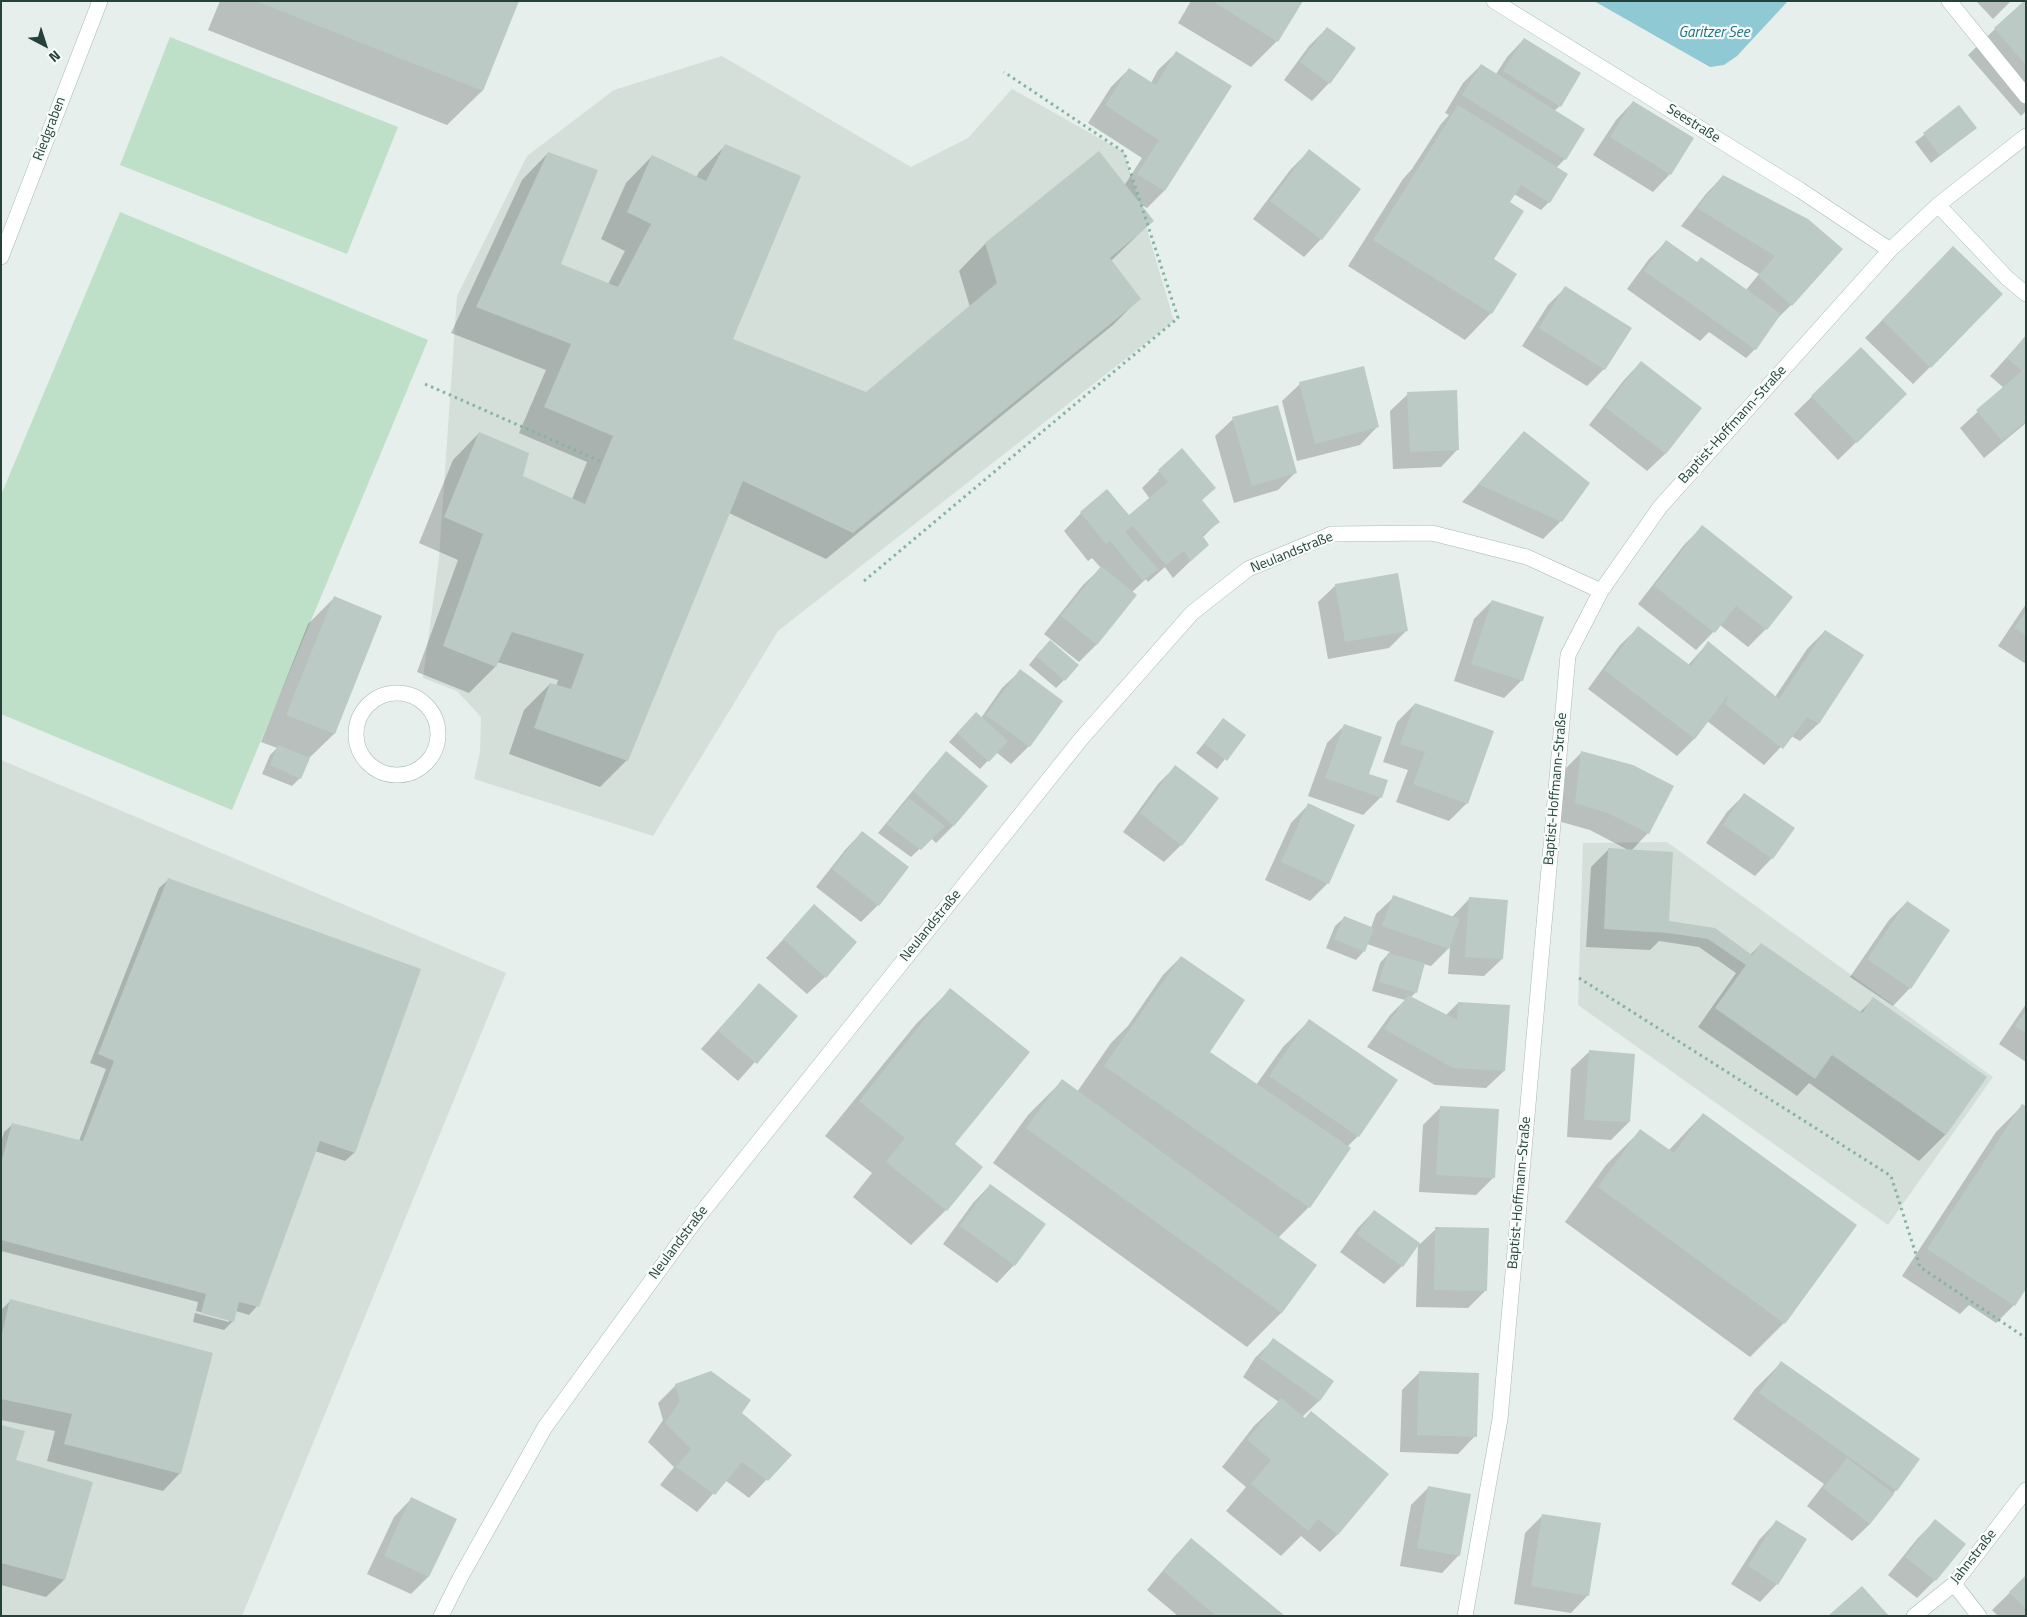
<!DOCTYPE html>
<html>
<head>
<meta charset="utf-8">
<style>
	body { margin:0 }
	#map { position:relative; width:2027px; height:1617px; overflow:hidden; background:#e6efeb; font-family:"Titillium Web",sans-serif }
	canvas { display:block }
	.frame { position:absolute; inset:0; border:2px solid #24423a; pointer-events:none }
	.north { position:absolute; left:20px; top:20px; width:50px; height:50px; -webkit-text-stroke:4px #f7fbf9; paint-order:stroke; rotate:140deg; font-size:14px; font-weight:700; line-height:20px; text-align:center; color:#24423a }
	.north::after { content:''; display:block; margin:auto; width:18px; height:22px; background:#24423a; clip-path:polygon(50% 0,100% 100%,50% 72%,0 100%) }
</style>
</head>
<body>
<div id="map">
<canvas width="2027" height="1617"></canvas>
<div class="frame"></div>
<div class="north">N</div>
</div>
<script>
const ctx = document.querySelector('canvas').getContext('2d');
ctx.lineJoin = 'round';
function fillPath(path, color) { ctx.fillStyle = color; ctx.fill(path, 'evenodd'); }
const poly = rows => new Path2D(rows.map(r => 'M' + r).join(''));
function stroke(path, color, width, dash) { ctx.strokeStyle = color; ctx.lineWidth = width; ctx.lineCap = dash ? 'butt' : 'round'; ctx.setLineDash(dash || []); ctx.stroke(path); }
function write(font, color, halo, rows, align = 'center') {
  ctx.font = font + ' "Titillium Web",sans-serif'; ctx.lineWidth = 4.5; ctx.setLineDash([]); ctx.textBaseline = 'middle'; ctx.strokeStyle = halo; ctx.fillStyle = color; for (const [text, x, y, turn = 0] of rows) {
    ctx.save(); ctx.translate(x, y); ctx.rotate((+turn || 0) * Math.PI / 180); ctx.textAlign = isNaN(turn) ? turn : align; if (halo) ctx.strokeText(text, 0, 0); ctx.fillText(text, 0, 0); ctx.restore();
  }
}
const built = poly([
	[722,56,911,167,968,138,1012,89,1124,152,1174,321,778,631,653,836,474,779,480,752,481,717,457,691,423,678,439,558,457,296,527,156,614,90],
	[1,760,506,973,242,1616,1,1616],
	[1667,842,1993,1077,1888,1225,1578,1005,1583,843]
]);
const green = poly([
	[170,37,398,127,347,254,120,165],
	[120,212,428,340,232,810,1,714,1,495]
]);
const water = poly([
	[1594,1,1788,1,1737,56,1724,65,1710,67]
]);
const shadow = poly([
	[220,1,518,1,482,91,447,125,208,30],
	[1191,1,1302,1,1277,41,1251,67,1178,23],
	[1976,1,2011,1,1993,19],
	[2026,2,2026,111,2021,116,1968,55,1995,29],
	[1327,28,1329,83,1312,101,1284,80,1309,46],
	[1524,39,1560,106,1554,111,1565,159,1556,168,1549,202,1541,210,1514,194,1509,201,1492,260,1491,313,1465,340,1348,266,1403,179,1412,169,1441,124,1449,115,1445,113,1463,83,1481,65,1496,74,1507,57],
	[1176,53,1230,86,1164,191,1147,208,1138,203,1152,221,1111,261,1139,299,1113,325,826,559,729,513,627,760,600,787,509,754,524,710,550,684,556,686,558,680,497,662,495,667,469,693,417,672,458,560,419,543,453,460,479,433,521,477,572,499,587,462,519,433,546,370,451,333,522,180,548,153,559,265,608,284,625,251,601,239,626,183,652,156,696,178,699,172,725,146,731,340,866,394,970,307,959,271,985,244,1124,186,1142,158,1088,123,1111,87,1129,69,1151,83,1158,70],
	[1633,102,1670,174,1653,192,1593,155,1616,120],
	[1959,107,1975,127,1931,163,1915,142],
	[1309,151,1321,239,1304,257,1253,219,1291,169],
	[1723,176,1807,220,1791,305,1775,321,1755,349,1746,358,1709,332,1700,341,1627,289,1649,259,1666,242,1696,263,1746,290,1759,274,1681,226,1706,194],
	[1935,265,1930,367,1913,384,1865,338],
	[1565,288,1604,369,1587,386,1522,346,1548,305],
	[2026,336,2026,423,1984,458,1960,428,2004,388,1990,376],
	[1861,349,1905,394,1838,460,1794,414],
	[1641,362,1700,408,1665,454,1647,471,1589,425,1624,380],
	[1300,384,1377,427,1360,445,1297,461,1282,401],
	[1408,394,1458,449,1441,467,1393,469,1390,411],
	[1233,419,1296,472,1278,490,1234,503,1215,436],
	[1525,433,1561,521,1543,539,1462,502],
	[1159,471,1214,488,1201,501,1218,522,1202,538,1207,545,1173,578,1165,567,1148,582,1146,579,1132,592,1097,644,1079,662,1044,634,1083,585,1101,568,1092,558,1088,561,1064,531,1081,513,1129,517,1150,499,1142,488],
	[1702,527,1791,597,1766,629,1748,647,1720,625,1696,650,1638,604,1684,545],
	[1336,585,1407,630,1389,648,1328,659,1318,602],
	[334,598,381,616,334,734,307,760,300,778,292,786,262,774,270,755,277,748,261,742,308,624],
	[1492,601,1522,680,1504,698,1454,681,1474,619],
	[2026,604,2026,664,1998,646],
	[1638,628,1688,665,1708,643,1775,697,1807,649,1825,631,1862,655,1818,724,1800,741,1791,736,1764,765,1707,721,1695,738,1677,756,1588,689,1620,645],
	[1041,650,1064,680,1056,688,1029,665],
	[1020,671,1029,746,1011,764,996,752,980,769,949,742,967,722,981,718,1002,688],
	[1415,704,1467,803,1449,821,1396,802,1408,770,1383,762,1397,722],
	[1224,719,1244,735,1217,769,1196,753],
	[1344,726,1367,774,1381,797,1363,815,1308,796,1327,743],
	[1582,752,1648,833,1631,851,1668,922,1750,955,1761,944,1859,1013,1873,999,1946,1134,1919,1161,1809,1083,1797,1096,1698,1027,1736,973,1699,947,1659,941,1650,950,1586,947,1591,867,1608,850,1630,851,1590,830,1558,821,1564,770],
	[946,753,954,825,936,843,931,838,911,857,878,833,929,771],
	[1175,767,1181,845,1164,862,1123,832,1158,784],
	[1744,795,1772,858,1755,876,1706,843,1727,812],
	[1308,805,1328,883,1310,901,1265,880,1291,823],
	[862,832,878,905,861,922,816,887,845,850],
	[168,880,420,970,354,1153,345,1161,315,1151,257,1306,249,1315,236,1311,233,1321,224,1330,193,1322,195,1313,229,1322,229,1319,196,1311,198,1302,1,1251,1,1142,4,1132,13,1124,79,1141,106,1069,90,1063,159,888],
	[1394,897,1452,917,1470,898,1502,959,1484,976,1448,974,1450,947,1431,966,1424,964,1416,992,1410,998,1445,1016,1458,1003,1504,1071,1486,1088,1435,1085,1367,1047,1390,1015,1405,1000,1372,991,1380,963,1390,952,1367,944,1364,951,1356,960,1326,948,1335,926,1344,918,1371,928,1376,914],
	[1907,902,1910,988,1893,1006,1850,977,1889,920],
	[814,906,825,977,807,994,766,958],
	[1181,957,1208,1052,1256,1085,1283,1047,1309,1021,1396,1081,1358,1136,1347,1147,1309,1207,1278,1238,1315,1265,1281,1313,1247,1347,993,1163,1028,1115,1062,1081,1077,1092,1111,1043,1128,1026,1163,975],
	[759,984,796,1016,738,1081,701,1049],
	[950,990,953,1144,981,1167,946,1210,911,1245,853,1197,872,1173,825,1136,916,1024],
	[2026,1004,2026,1062,1999,1044],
	[1589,1052,1629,1122,1611,1140,1567,1137,1571,1069],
	[2023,1105,2026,1287,2014,1305,1996,1323,1969,1305,1960,1314,1902,1276,1996,1132],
	[1440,1108,1494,1177,1476,1195,1419,1192,1423,1125],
	[1703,1114,1784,1323,1750,1357,1565,1222,1606,1165,1640,1131,1668,1151],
	[990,1185,1014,1265,997,1283,943,1244,973,1203],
	[1374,1211,1420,1244,1436,1229,1485,1291,1468,1308,1416,1307,1418,1244,1402,1266,1384,1284,1340,1252,1357,1229],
	[11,1300,180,1473,163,1491,47,1461,55,1431,1,1420,1,1310],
	[1273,1340,1320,1400,1302,1417,1338,1534,1320,1552,1301,1536,1281,1556,1226,1511,1246,1487,1222,1467,1254,1426,1279,1402,1243,1377,1255,1358],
	[1781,1363,1896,1490,1870,1524,1852,1541,1807,1506,1824,1484,1733,1419,1755,1389],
	[1420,1372,1475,1436,1458,1454,1400,1452,1402,1390],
	[676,1385,740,1414,790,1455,749,1498,725,1480,697,1512,660,1485,674,1467,648,1442,663,1420,658,1403],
	[1,1426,15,1461,91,1483,64,1580,46,1597,1,1585],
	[1428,1488,1459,1555,1442,1573,1400,1566,1411,1505],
	[411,1499,428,1577,411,1594,367,1574,394,1517],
	[1543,1515,1588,1595,1571,1613,1514,1604,1525,1533],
	[1935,1521,1964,1544,1935,1580,1917,1598,1888,1575,1918,1538],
	[1776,1522,1777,1584,1760,1602,1731,1584,1759,1540],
	[1191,1539,1283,1616,1178,1616,1147,1590,1174,1557],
	[2026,1577,2026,1616,1998,1616,1992,1610]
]);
const building = poly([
	[256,1,519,1,483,91],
	[1212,1,1303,1,1278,42],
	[2024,1,2026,1,2026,65,1994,28],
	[1327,27,1356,48,1330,84,1300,62],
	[1524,38,1581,73,1561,107,1503,71],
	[1176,51,1232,86,1165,191,1137,174,1159,140,1105,105,1129,68,1156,85],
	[1481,64,1585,129,1566,160,1462,95],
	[1633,101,1694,138,1671,175,1610,137],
	[1458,105,1568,174,1550,203,1521,185,1510,202,1524,211,1494,259,1517,274,1492,314,1373,240],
	[1959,105,1977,128,1940,156,1923,133],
	[725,144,801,176,733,339,866,392,997,283,985,243,1099,151,1154,221,1110,258,1141,299,853,533,743,481,628,761,534,728,550,683,571,689,584,654,512,632,496,667,443,646,483,534,444,517,479,432,529,453,523,476,585,504,613,436,544,407,571,344,476,307,548,152,598,170,561,264,618,287,651,224,627,212,652,155,706,181],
	[1309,149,1361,189,1322,240,1270,201],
	[1723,175,1808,219,1843,249,1792,306,1758,276,1775,256,1697,208],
	[1666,240,1697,262,1701,257,1781,314,1756,350,1644,271],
	[1953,246,2003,294,1931,368,1882,320],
	[1565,286,1632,328,1605,370,1539,328],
	[2026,335,2026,421,2002,441,1976,410,2022,371,2007,358],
	[1861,347,1907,394,1857,443,1811,396],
	[1641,361,1702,408,1666,454,1605,407],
	[1364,366,1379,427,1315,444,1299,382],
	[1457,390,1459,450,1410,452,1407,392],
	[1278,405,1297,473,1252,486,1232,417],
	[1524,431,1590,483,1562,522,1478,484],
	[1182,448,1216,488,1202,500,1220,522,1202,535,1209,545,1191,561,1184,551,1166,565,1133,526,1125,532,1158,569,1143,581,1110,541,1106,544,1080,512,1107,489,1129,515,1168,482,1158,470],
	[1702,525,1793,597,1767,630,1736,606,1715,633,1654,586],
	[1101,566,1137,595,1097,645,1061,616],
	[1398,573,1408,631,1345,642,1335,584],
	[334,596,382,616,335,734,286,715],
	[1492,600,1544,617,1523,681,1471,664],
	[2026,611,2026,635,2014,628],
	[1638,626,1691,666,1708,641,1779,699,1825,630,1864,655,1819,724,1807,717,1783,749,1725,704,1729,694,1695,739,1604,670],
	[1050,640,1079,665,1065,681,1036,656],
	[1020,669,1063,701,1030,747,986,715],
	[1415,703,1494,731,1468,804,1413,784,1425,752,1400,744],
	[976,712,1008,741,989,762,957,733],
	[1223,718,1246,735,1227,761,1204,743],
	[1344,724,1382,737,1369,774,1388,780,1382,798,1325,778],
	[278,745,310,758,301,779,270,765],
	[946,751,988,786,954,826,913,791],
	[1581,751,1633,765,1674,786,1649,834,1608,813,1575,803],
	[1175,765,1219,798,1182,846,1140,813],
	[1744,793,1795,828,1773,859,1723,825],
	[909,798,945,826,921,850,886,824],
	[1308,803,1355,825,1329,884,1281,862],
	[862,831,909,867,879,906,832,869],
	[1608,848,1673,852,1669,921,1715,928,1752,955,1761,943,1862,1013,1873,997,1987,1077,1946,1135,1832,1055,1815,1079,1715,1008,1746,965,1708,939,1668,933,1604,929],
	[168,878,421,969,355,1153,320,1141,259,1307,239,1302,234,1322,201,1313,206,1294,1,1240,1,1163,12,1123,83,1141,114,1061,98,1054],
	[1393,895,1460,919,1449,949,1382,926],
	[1469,897,1508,900,1503,959,1465,957],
	[1907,901,1950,930,1911,989,1867,959],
	[814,904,857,942,826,978,783,939],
	[1344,916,1374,928,1365,952,1334,939],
	[1388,953,1425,963,1417,993,1379,982],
	[1181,956,1245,1000,1210,1052,1351,1148,1310,1208,1104,1066],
	[759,983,798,1016,757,1064,718,1031],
	[950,988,1030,1052,955,1144,983,1167,947,1211,886,1162,905,1138,859,1101],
	[1408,995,1457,1020,1458,1002,1510,1005,1505,1071,1453,1068,1384,1029],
	[2026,1011,2026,1033,2015,1026],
	[1309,1019,1398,1080,1359,1137,1269,1076],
	[1589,1050,1635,1054,1630,1122,1584,1120],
	[1062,1079,1317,1265,1282,1313,1026,1128],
	[2022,1104,2026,1106,2026,1289,2015,1306,1927,1249],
	[1440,1106,1499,1109,1495,1178,1436,1175],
	[1703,1113,1857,1225,1785,1324,1598,1187,1640,1129,1674,1153],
	[990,1184,1046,1224,1015,1266,960,1226],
	[1374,1210,1420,1243,1403,1267,1357,1234],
	[1435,1227,1489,1228,1487,1291,1434,1290],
	[10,1299,213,1353,181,1474,64,1444,72,1414,1,1399,1,1338],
	[1273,1338,1334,1381,1320,1401,1259,1358],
	[1781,1361,1920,1459,1897,1491,1759,1393],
	[711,1371,751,1400,742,1413,792,1455,768,1481,742,1462,715,1495,676,1467,691,1449,665,1423,680,1401,675,1384],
	[1419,1371,1479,1373,1477,1437,1417,1435],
	[1281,1398,1305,1418,1311,1411,1389,1474,1338,1535,1318,1519,1308,1531,1251,1484,1271,1460,1247,1440],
	[1,1425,25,1431,16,1460,93,1482,65,1580,1,1563],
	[1847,1458,1894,1494,1870,1524,1823,1488],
	[1428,1486,1471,1494,1460,1556,1417,1548],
	[411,1497,457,1519,429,1577,384,1556],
	[1542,1514,1601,1523,1589,1596,1531,1586],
	[1935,1519,1966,1544,1936,1581,1905,1557],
	[1776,1520,1807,1539,1778,1585,1748,1566],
	[1191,1538,1256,1592,1285,1616,1216,1616,1163,1571],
	[2026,1575,2026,1609,2009,1592],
	[1862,1586,1889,1616,1828,1616]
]);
const path = poly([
	[425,384,602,462],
	[864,581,1178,318,1124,152,1004,72],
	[1579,978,1891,1176,1920,1267,2026,1338]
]);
const minor = poly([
	[1494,1,1800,190,1890,250],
	[1949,1,2026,96],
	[1938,205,2007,278,2026,294],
	[1,257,100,1],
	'356 734a41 41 0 1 1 82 0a41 41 0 1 1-82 0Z',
	[1954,1584,1979,1616],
	[441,1616,460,1578,545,1427,695,1221,1081,739,1192,613,1248,569,1332,534,1432,533,1527,557,1601,591],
	[1465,1616,1500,1419,1568,655,1601,591,1660,507,1890,250,1938,205,2026,136],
	[1914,1616,1954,1584,2026,1490]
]);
const streetNames = [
	["Seestraße",1693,124,32],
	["Riedgraben",50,129,-69],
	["Baptist-Hoffmann-Straße",1733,425,-48],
	["Neulandstraße",1292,553,-22],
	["Baptist-Hoffmann-Straße",1556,789,-85],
	["Neulandstraße",931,926,-51],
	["Baptist-Hoffmann-Straße",1520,1193,-85],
	["Neulandstraße",679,1243,-53],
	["Jahnstraße",1974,1557,-52]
];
const waterNames = [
	["Garitzer See",1714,33]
];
fillPath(built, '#d4dfda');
fillPath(green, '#bfe0c8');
fillPath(water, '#8ec9d4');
fillPath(shadow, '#0003');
fillPath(building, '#bbcac4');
stroke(minor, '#a8b8b2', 16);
stroke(path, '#86b3a5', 3, [2.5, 4]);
stroke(minor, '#fff', 15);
write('14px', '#24423a', '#f7fbf9', streetNames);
write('italic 15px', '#1c6f80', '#f7fbf9', waterNames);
</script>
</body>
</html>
